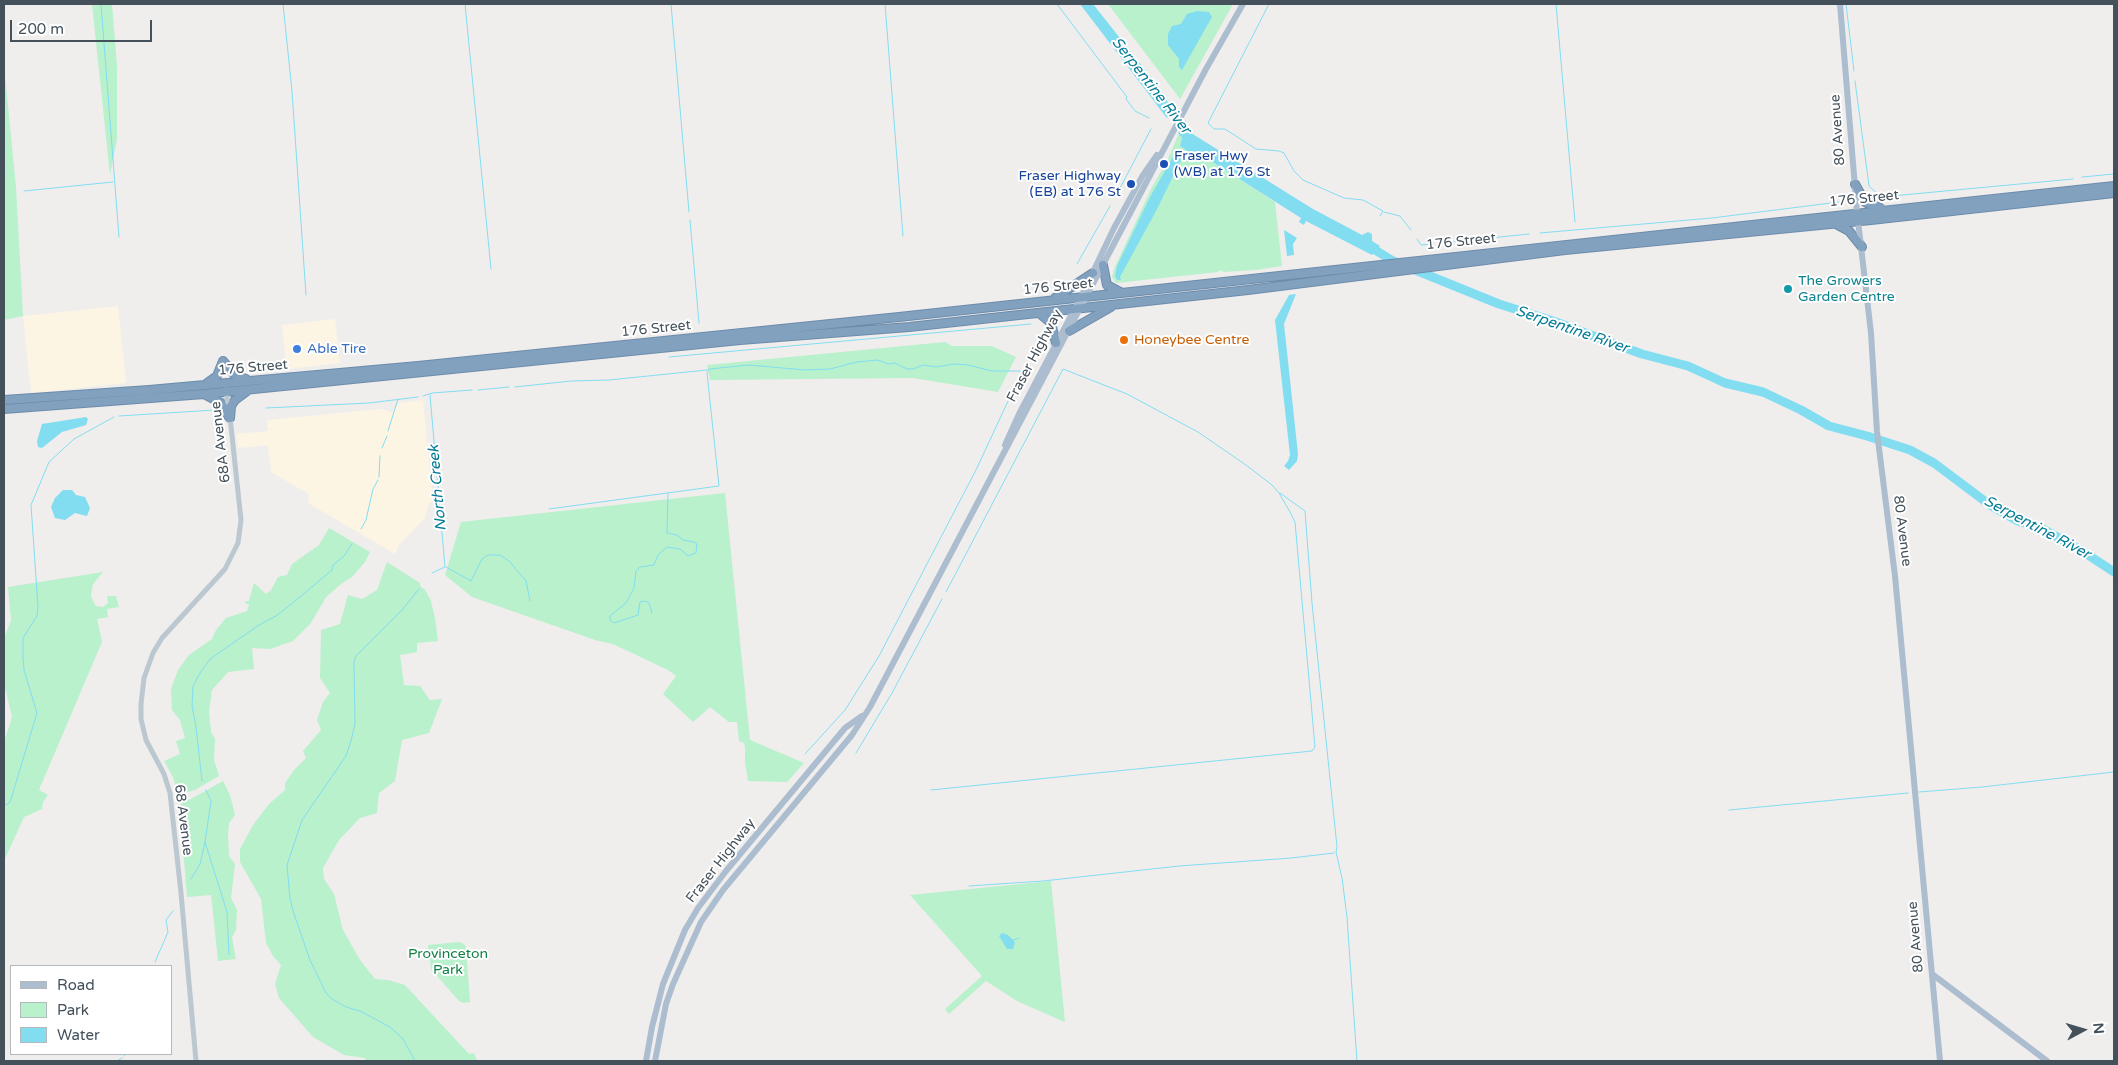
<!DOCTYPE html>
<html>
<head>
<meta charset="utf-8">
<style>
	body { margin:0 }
	#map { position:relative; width:2118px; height:1065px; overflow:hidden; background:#f0eded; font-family:"Varela Round",sans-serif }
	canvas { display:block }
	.frame { position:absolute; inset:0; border:5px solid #44515b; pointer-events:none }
	.legend { position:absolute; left:10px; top:965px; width:162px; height:90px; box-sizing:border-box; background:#fff; border:1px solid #b4b9bd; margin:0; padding:6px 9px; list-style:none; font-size:15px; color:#44515b }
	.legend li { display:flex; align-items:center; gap:10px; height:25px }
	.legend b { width:25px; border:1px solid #b4b9bd }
	.north { position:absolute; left:2058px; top:1005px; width:50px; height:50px; -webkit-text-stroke:4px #fff; paint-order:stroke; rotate:84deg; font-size:14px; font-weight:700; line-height:20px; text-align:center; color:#44515b }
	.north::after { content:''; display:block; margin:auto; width:18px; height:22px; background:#44515b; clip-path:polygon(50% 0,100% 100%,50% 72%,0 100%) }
	.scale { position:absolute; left:10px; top:20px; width:142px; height:22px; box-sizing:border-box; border:2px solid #44515b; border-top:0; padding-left:6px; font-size:15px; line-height:18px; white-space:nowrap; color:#44515b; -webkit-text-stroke:4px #fff; paint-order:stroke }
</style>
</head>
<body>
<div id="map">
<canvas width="2118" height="1065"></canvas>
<div class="frame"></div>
<ul class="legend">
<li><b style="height:6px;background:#abbdce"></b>Road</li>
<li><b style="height:14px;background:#b8f1cc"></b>Park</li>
<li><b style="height:14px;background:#82ddf1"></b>Water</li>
</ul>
<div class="north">N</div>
<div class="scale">200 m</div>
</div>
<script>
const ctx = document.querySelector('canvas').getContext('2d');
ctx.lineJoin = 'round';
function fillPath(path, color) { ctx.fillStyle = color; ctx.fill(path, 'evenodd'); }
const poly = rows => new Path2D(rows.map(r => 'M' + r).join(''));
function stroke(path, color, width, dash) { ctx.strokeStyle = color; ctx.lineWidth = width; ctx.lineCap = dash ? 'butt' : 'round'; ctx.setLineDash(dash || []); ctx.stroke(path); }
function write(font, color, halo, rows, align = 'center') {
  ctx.font = font + ' "Varela Round",sans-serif'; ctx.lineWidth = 4; ctx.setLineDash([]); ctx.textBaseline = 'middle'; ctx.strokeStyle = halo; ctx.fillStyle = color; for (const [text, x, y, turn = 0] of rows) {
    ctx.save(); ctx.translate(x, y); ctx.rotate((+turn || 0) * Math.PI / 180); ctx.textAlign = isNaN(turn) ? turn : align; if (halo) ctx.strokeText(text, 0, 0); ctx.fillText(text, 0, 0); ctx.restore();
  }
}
const commercial = poly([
	[118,306,126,383,31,393,23,316],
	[335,319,340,363,287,369,282,325],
	[423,400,433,502,429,503,425,518,399,545,395,554,308,503,309,494,271,472,268,445,238,448,236,434,268,431,267,420,381,409,392,412,399,403]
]);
const green = poly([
	[92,4,112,4,117,66,117,139,110,175],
	[1108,4,1233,4,1180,99],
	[4,65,16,187,23,316,4,320],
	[1179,133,1182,138,1180,146,1193,154,1195,151,1275,202,1282,266,1255,270,1224,272,1220,270,1218,272,1116,283,1112,277,1114,269,1151,189,1167,161],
	[945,342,952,346,992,346,1016,357,998,392,913,378,710,380,707,365],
	[725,493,750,740,804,763,787,782,748,781,745,762,745,747,744,743,739,741,737,722,729,722,710,707,693,722,663,694,676,676,668,670,613,644,595,640,472,597,445,575,461,522],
	[329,528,370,552,365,562,352,577,341,584,326,597,311,623,293,641,270,649,252,648,254,669,228,672,212,690,209,711,211,732,215,739,214,760,219,776,195,790,178,795,173,777,164,761,180,754,176,741,185,738,180,720,172,710,171,689,178,670,189,655,212,639,216,630,226,618,247,611,249,605,244,602,249,601,254,583,266,594,271,590,278,577,287,575,292,564,319,545],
	[387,562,420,583,420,586,425,590,431,601,435,618,438,641,417,643,417,652,400,655,404,685,420,686,430,700,442,699,429,733,402,740,395,781,379,793,377,813,360,818,339,840,323,868,324,879,334,894,343,930,360,960,375,979,388,980,405,985,469,1054,474,1053,477,1061,366,1061,365,1058,344,1055,313,1037,279,998,275,984,281,965,273,956,266,943,261,899,240,862,240,849,253,825,269,804,285,790,285,783,294,770,306,758,303,751,321,730,317,720,323,702,330,693,320,678,321,630,340,624,348,595,362,599,377,590],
	[103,572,93,584,91,595,93,601,96,606,103,607,108,603,107,596,116,596,119,607,107,609,108,617,97,619,102,642,39,790,48,795,43,802,42,809,24,817,4,861,4,742,12,717,4,683,4,639,11,620,8,587],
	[223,781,230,795,235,815,229,823,228,834,229,856,235,864,231,898,237,910,236,930,232,937,236,959,218,961,211,895,187,897,180,811,181,802,191,799],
	[1051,881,1065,1022,1017,1001,986,981,949,1014,945,1009,982,976,910,895],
	[459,942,464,944,466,947,470,1002,463,1003,458,1000,431,969,428,945]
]);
const water = poly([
	[1080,4,1093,4,1150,76,1167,101,1185,119,1191,133,1313,209,1362,235,1368,232,1372,234,1372,241,1380,246,1372,255,1306,221,1304,225,1299,222,1301,218,1195,151,1192,154,1180,146,1182,138],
	[1197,11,1209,12,1212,17,1182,70,1179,67,1179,59,1168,45,1168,34,1172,26,1181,24,1187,14],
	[1174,155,1182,158,1156,211,1120,277,1121,280,1117,280,1115,276,1117,266,1150,197],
	[1284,230,1297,238,1293,244,1294,255,1287,256],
	[1296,294,1284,324,1298,454,1297,461,1289,470,1284,466,1288,461,1290,455,1275,320,1289,295],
	[86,417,88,419,86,425,62,432,42,448,38,447,37,441,42,424],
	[63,490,72,490,76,495,85,497,90,508,87,516,75,513,65,520,55,518,51,507,55,498],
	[1002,933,1008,935,1013,940,1015,943,1013,949,1007,949,999,936]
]);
const pier = poly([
	[1174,105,1187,118,1177,135,1166,120]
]);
const stream = poly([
	[101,4,119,237],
	[283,4,292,91,306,295],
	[465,4,491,269],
	[671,4,689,212],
	[885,4,903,236],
	[1057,4,1127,97,1126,99,1135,111,1149,118],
	[1269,4,1208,123,1214,129,1225,129,1256,149,1279,151,1284,153,1294,171,1303,180,1344,198,1363,200,1383,211,1380,216],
	[1556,4,1575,222],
	[1846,4,1854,71],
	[1855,81,1869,186,1881,197,2073,179],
	[2082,177,2114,174],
	[1119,190,1151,129],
	[24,191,113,182],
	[1384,212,1400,216,1411,230],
	[690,220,699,323],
	[1540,233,1712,218,1839,202],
	[1417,239,1421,245,1433,244],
	[1441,243,1529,234],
	[1077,264,1110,206],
	[669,357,1031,324],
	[515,387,571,381,609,380,707,370],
	[478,390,509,387],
	[430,395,445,567,432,573],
	[423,396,432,393,472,390],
	[266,408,369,403,418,397],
	[119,416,215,410],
	[388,431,398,399],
	[382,448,387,436],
	[379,477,380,456],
	[1280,493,1305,511,1312,603,1337,847,1336,852,1342,878,1347,917,1357,1061],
	[549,509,719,486,707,373,709,369,749,365,805,370,830,369,857,362,878,360,888,364,895,363,907,369,913,369,924,365,936,367,954,364,968,365,992,371,1023,371],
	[361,529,366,520,373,489,378,480],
	[446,567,471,581,482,559,488,555,500,555,509,561,526,581,530,601],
	[652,613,649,603,645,601,640,602,638,615,614,623,610,620,610,616,626,603,634,588,636,571,640,567,654,565,658,555,667,547,680,549,688,556,696,553,697,544,694,542,683,540,677,535,667,533,668,494],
	[856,753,892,693,942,599],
	[805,754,845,710,879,656,977,468,1022,371],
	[202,781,196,727,192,706,193,686,200,673,210,659,259,625,276,616,300,597,332,570,333,565,344,556,352,544],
	[931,790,1312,751,1315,747,1295,522,1290,512,1279,493,1272,485,1246,465,1198,432,1127,394,1063,369,946,592],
	[1919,792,1982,787,2114,772],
	[4,806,9,803,11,799,37,713,24,670,23,657,23,638,37,616,38,607,31,505,49,462,74,439,114,417],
	[1729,810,1908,793],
	[205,842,227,912,229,955],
	[191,879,200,864,205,842,211,801,206,790],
	[969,886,1043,881,1179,866,1291,858,1334,853],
	[1013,940,1019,938],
	[155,962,168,932,166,920,173,911],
	[124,1056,126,1054],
	[117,1061,122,1058],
	[415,1061,403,1039,390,1027,360,1011,346,1007,332,999,326,993,310,960,294,914,290,899,287,865,302,820,346,756,351,741,355,724,354,662,356,656,402,610,419,589]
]);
const river = poly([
	[1367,245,1393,261,1499,304,1553,321,1642,354,1688,366,1725,383,1763,392,1801,410,1829,426,1867,436,1910,450,1934,463,1990,505,2018,521,2041,528,2082,551,2114,572]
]);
const minor = poly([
	[226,390,228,408],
	[196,1061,181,893,170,793,164,774,146,740,141,719,141,704,144,678,153,653,162,638,225,569,238,543,241,520,230,417]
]);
const major = poly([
	[1840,4,1857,212,1871,333,1877,432,1895,576,1940,1061],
	[1005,445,1019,414,1081,297,1114,228,1143,175,1157,155],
	[1932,974,2047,1061],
	[646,1061,652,1027,663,984,685,930,698,908,726,871,845,728,862,716],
	[655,1061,666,1004,673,984,701,922,723,890,852,735,870,707,1206,69,1243,4]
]);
const highway = poly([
	[1855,184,1865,202,1880,208],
	[1836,224,1849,231,1862,247],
	[1103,265,1107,285,1120,292],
	[1055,298,1093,273],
	[1039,313,1051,323,1056,343],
	[1069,331,1111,307],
	[223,361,234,374,246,379],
	[207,383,217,376,223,361],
	[206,395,221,403,229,417],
	[4,400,149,390,418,366,899,317,2114,186],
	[4,409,204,394,740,340,909,327,1248,290,1565,250,1871,220,2114,193],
	[230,418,231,406,235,400,247,391]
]);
const markers = [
	[1164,164,5,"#1a4fb4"],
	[1131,184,5,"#1a4fb4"],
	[1788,289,5,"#0f9aa8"],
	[1124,340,5,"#e8710a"],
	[297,349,5,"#3f7fe0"]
];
const streetNames = [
	["80 Avenue",1838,130,-94],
	["176 Street",1864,199,-6],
	["176 Street",1461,242,-6],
	["176 Street",1058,287,-6],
	["176 Street",656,329,-6],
	["Fraser Highway",1035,356,-62],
	["176 Street",253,368,-5],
	["68A Avenue",221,442,-97],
	["80 Avenue",1902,531,83],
	["68 Avenue",183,820,83],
	["Fraser Highway",721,861,-52],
	["80 Avenue",1916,937,-95]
];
const transitNames = [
	["Fraser Hwy",1174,156],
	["(WB) at 176 St",1174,172],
	["Fraser Highway",1121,176,"right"],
	["(EB) at 176 St",1121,192,"right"]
];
const cultureNames = [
	["The Growers",1798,281],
	["Garden Centre",1798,297]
];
const foodNames = [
	["Honeybee Centre",1134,340]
];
const shopNames = [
	["Able Tire",307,349]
];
const parkNames = [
	["Provinceton",448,954],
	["Park",448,970]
];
const waterNames = [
	["Serpentine River",1151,86,52],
	["Serpentine River",1572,330,19],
	["North Creek",438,488,-95],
	["Serpentine River",2037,528,28]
];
fillPath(commercial, '#fdf5e4');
fillPath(green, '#b8f1cc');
fillPath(water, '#82ddf1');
fillPath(pier, '#f0eded');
stroke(stream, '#82ddf1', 1);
stroke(river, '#82ddf1', 9);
stroke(highway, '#6d8cab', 10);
stroke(minor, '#bcc8d0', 5);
stroke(major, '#abbdce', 6);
stroke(highway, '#81a1bf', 8);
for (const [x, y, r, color] of markers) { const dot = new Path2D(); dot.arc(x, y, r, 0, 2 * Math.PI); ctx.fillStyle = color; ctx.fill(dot); stroke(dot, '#fff', 2); }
write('14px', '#44515b', '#fff', streetNames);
write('14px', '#164399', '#fff', transitNames, 'left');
write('14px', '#0d838f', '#fff', cultureNames, 'left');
write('14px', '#c56008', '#fff', foodNames, 'left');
write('14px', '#366cbe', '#fff', shopNames, 'left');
write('14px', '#118146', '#fff', parkNames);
write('italic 15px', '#067d97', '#fff', waterNames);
</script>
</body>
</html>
